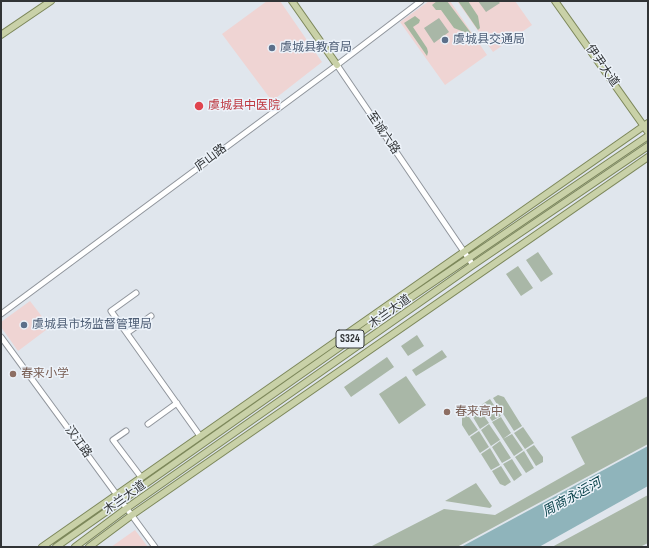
<!DOCTYPE html>
<html>
<head>
<meta charset="utf-8">
<style>
	body { margin:0 }
	#map { position:relative; width:649px; height:548px; overflow:hidden; background:#e0e6ed; font-family:"Sofia Sans Condensed",sans-serif }
	canvas { display:block }
	.frame { position:absolute; inset:0; border:2px solid #313436; pointer-events:none }
</style>
</head>
<body>
<div id="map">
<canvas width="649" height="548"></canvas>
<div class="frame"></div>
</div>
<script>
const ctx = document.querySelector('canvas').getContext('2d');
ctx.lineJoin = 'round';
function fillPath(path, color) { ctx.fillStyle = color; ctx.fill(path, 'evenodd'); }
const poly = rows => new Path2D(rows.map(r => 'M' + r).join(''));
function stroke(path, color, width, dash) { ctx.strokeStyle = color; ctx.lineWidth = width; ctx.lineCap = dash ? 'butt' : 'round'; ctx.setLineDash(dash || []); ctx.stroke(path); }
function write(font, color, halo, rows, align = 'center') {
  ctx.font = font + ' "Sofia Sans Condensed","Noto Sans SC",sans-serif'; ctx.lineWidth = 3; ctx.setLineDash([]); ctx.textBaseline = 'middle'; ctx.strokeStyle = halo; ctx.fillStyle = color; for (const [text, x, y, turn = 0] of rows) {
    ctx.save(); ctx.translate(x, y); ctx.rotate((+turn || 0) * Math.PI / 180); ctx.textAlign = isNaN(turn) ? turn : align; if (halo) ctx.strokeText(text, 0, 0); ctx.fillText(text, 0, 0); ctx.restore();
  }
}
const commercial = poly([
	[267,1,280,1,322,62,272,101,222,34],
	[429,1,450,1,487,55,445,85,400,22],
	[457,1,515,1,532,25,493,52],
	[30,301,50,327,18,351,1,327,1,322],
	[135,530,148,547,111,547]
]);
const green = poly([
	[478,1,498,1,500,3,486,12],
	[439,18,449,32,434,43,424,28],
	[538,252,553,274,541,282,526,260],
	[518,266,533,288,521,296,506,274],
	[417,335,424,346,408,356,401,346],
	[442,350,447,357,416,376,412,370],
	[387,357,394,367,351,397,344,387],
	[406,376,426,405,399,424,379,394],
	[498,395,504,397,522,426,514,431,493,398],
	[648,396,648,444,457,547,370,547,444,509,495,515,585,464,571,437],
	[490,399,501,416,492,421,481,405],
	[478,407,489,423,480,429,470,412],
	[467,414,478,430,469,436,462,425,462,418],
	[501,417,511,433,503,439,492,422],
	[489,424,500,440,491,446,481,430],
	[523,427,534,443,525,449,514,433],
	[479,431,489,447,480,453,470,437],
	[512,434,523,450,514,456,503,439],
	[500,441,511,458,502,463,492,447],
	[534,445,543,457,543,462,536,466,526,450],
	[490,448,500,465,491,470,481,454],
	[524,451,534,468,526,473,515,457],
	[512,459,522,475,514,481,503,464],
	[501,466,511,482,505,486,500,484,492,471],
	[476,483,492,506,490,508,445,501],
	[648,495,648,543,640,547,552,547]
]);
const forest = poly([
	[437,1,447,1,471,33,464,32,454,28,441,10,436,10,432,5],
	[458,1,468,1,478,16,480,28,478,30],
	[415,16,420,20,419,23,413,27,427,48,428,52,427,56,404,23]
]);
const water = poly([
	[648,446,648,486,539,547,461,547]
]);
const minor = poly([
	[337,65,473,265],
	[136,293,111,311,200,436],
	[1,314,337,65,421,1],
	[127,333,151,316],
	[1,337,155,547],
	[148,424,177,403],
	[126,431,113,440,141,477]
]);
const major = poly([
	[292,1,337,65],
	[555,1,648,132],
	[1,35,51,1],
	[42,547,648,123],
	[56,547,391,311,648,136],
	[75,547,127,508,473,265,648,146],
	[89,547,132,515,648,157]
]);
const markers = [
	[445,40,4,"#5c6f8a"],
	[272,48,4,"#5c6f8a"],
	[199,106,5,"#e0444e"],
	[24,325,4,"#5c6f8a"],
	[13,374,4,"#8d6e63"],
	[447,412,4,"#8d6e63"]
];
const shields = [
	[350,339,28]
];
const shieldNames = [
	["S324",350,339]
];
const serviceNames = [
	["虞城县交通局",453,40],
	["虞城县教育局",280,48],
	["虞城县市场监督管理局",32,325]
];
const streetNames = [
	["伊尹大道",602,66,55],
	["至诚六路",383,133,56],
	["庐山路",211,158,-37],
	["木兰大道",390,312,-35],
	["汉江路",78,442,54],
	["木兰大道",125,498,-35]
];
const healthNames = [
	["虞城县中医院",208,106]
];
const educationNames = [
	["春来小学",21,374],
	["春来高中",455,412]
];
const waterNames = [
	["周商永运河",572,498,-29]
];
fillPath(commercial, '#efd4d3');
fillPath(green, '#a9b7a7');
fillPath(forest, '#a3b79f');
fillPath(water, '#8fb4bb');
stroke(minor, '#90959c', 7);
stroke(major, '#7c875a', 8);
stroke(minor, '#fff', 5);
stroke(major, '#c9d1a8', 6);
for (const [x, y, r, color] of markers) { const dot = new Path2D(); dot.arc(x, y, r, 0, 2 * Math.PI); ctx.fillStyle = color; ctx.fill(dot); stroke(dot, '#edf3fa', 1.5); }
for (const [x, y, w] of shields) { const box = new Path2D(); box.roundRect(x - w / 2, y - 9, w, 18, 3); ctx.fillStyle = '#edf3fa'; ctx.fill(box); stroke(box, '#313436', 1); }
write('bold 11px', '#313436', null, shieldNames);
write('12px', '#4e5e75', '#edf3fa', serviceNames, 'left');
write('12px', '#313436', '#edf3fa', streetNames);
write('12px', '#be3a42', '#edf3fa', healthNames, 'left');
write('12px', '#785e54', '#edf3fa', educationNames, 'left');
write('italic 13px', '#0b444c', '#edf3fa', waterNames);
</script>
</body>
</html>
